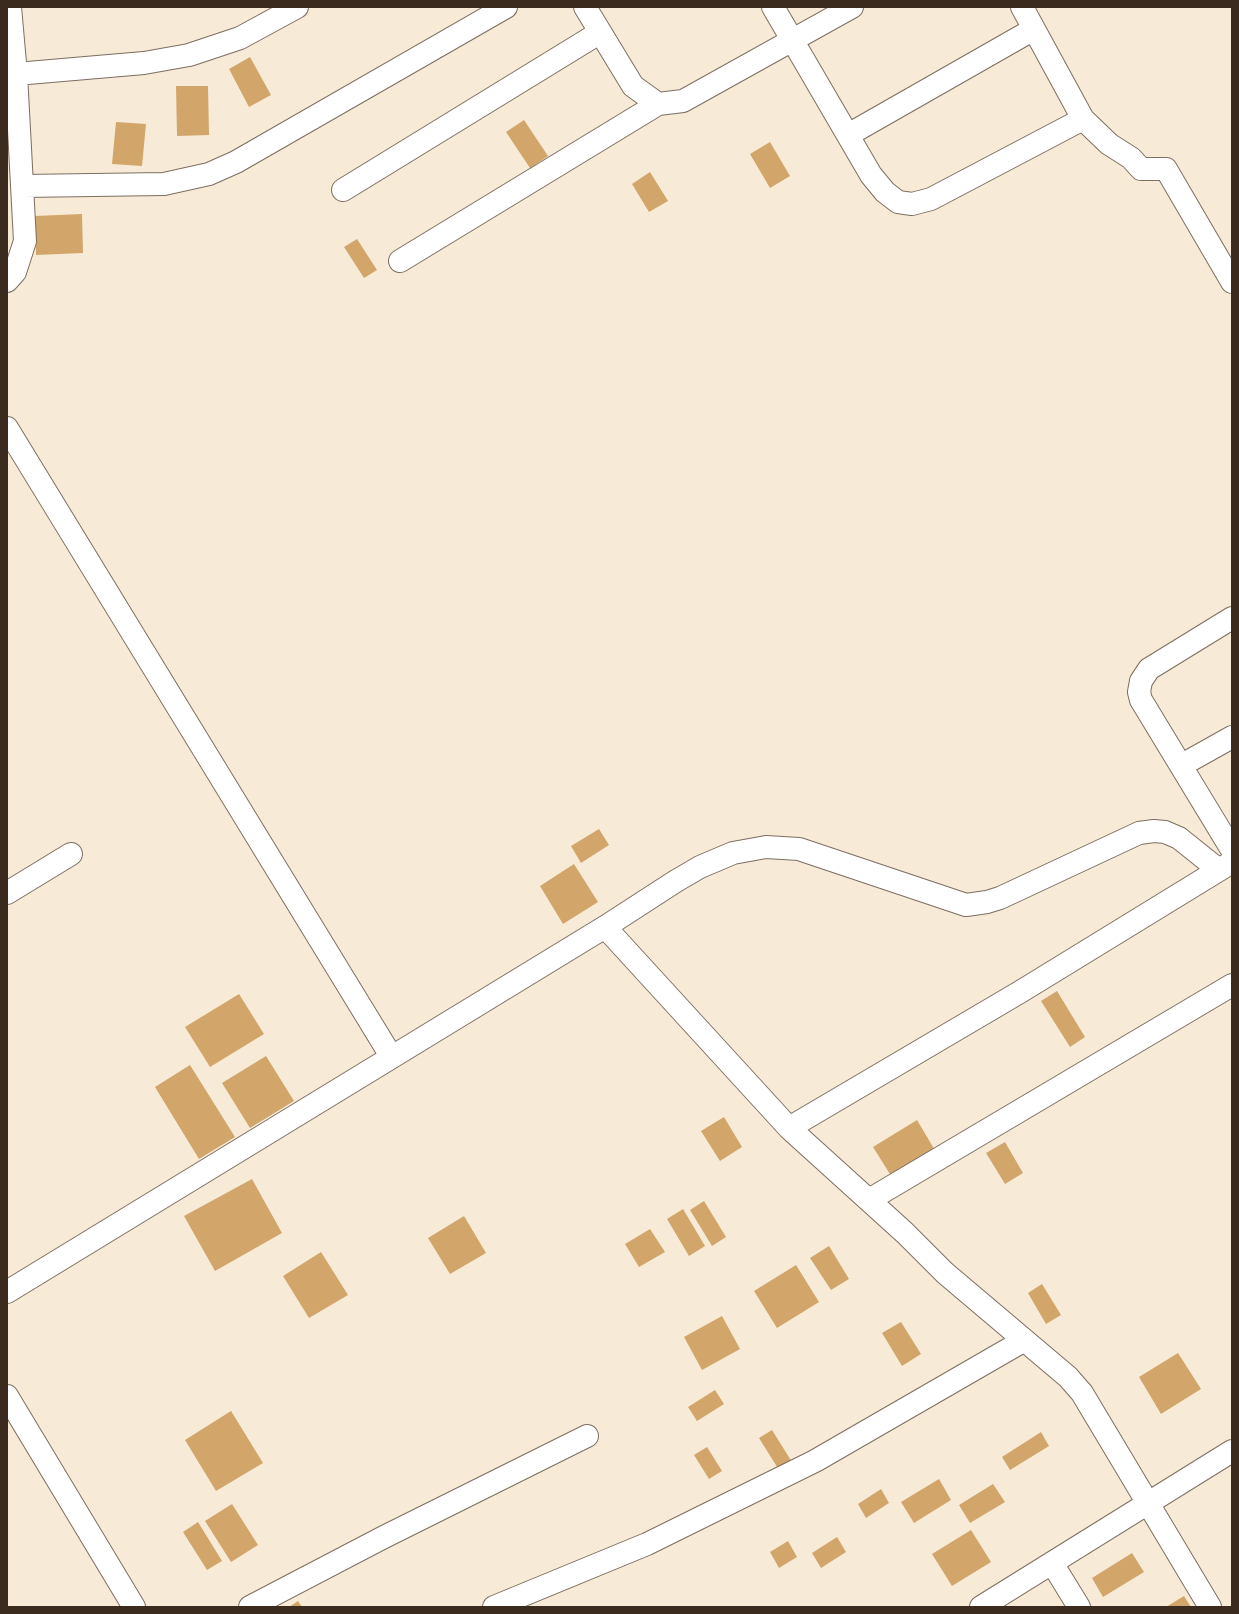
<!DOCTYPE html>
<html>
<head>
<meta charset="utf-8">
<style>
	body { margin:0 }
	#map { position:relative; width:1239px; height:1614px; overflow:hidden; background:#f7ebd8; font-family:"Balsamiq Sans",sans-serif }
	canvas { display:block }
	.frame { position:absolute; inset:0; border:8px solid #3b2a1e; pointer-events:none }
</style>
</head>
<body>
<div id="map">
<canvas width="1239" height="1614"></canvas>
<div class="frame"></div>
</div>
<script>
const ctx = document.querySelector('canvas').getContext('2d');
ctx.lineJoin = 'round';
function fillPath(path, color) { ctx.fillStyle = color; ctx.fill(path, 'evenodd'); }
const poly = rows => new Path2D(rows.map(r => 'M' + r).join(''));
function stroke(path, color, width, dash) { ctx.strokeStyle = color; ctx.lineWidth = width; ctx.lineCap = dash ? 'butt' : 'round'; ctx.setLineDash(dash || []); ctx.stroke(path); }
const building = poly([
	[250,57,271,95,249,107,229,69],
	[176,86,208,86,209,135,177,136],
	[524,120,548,156,530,168,506,132],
	[116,122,146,124,142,166,112,164],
	[770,142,790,176,770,188,750,154],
	[650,172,668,201,649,212,632,184],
	[82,214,83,253,36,255,35,216],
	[357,239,377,270,364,278,344,247],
	[599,829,609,845,581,863,571,846],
	[574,864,598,902,563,924,540,886],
	[1057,991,1085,1037,1070,1047,1041,1001],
	[239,994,264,1034,210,1067,185,1027],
	[266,1056,294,1101,250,1128,222,1083],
	[190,1065,235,1137,199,1159,155,1087],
	[724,1117,742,1147,720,1161,701,1131],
	[917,1120,936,1152,893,1179,873,1147],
	[1005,1142,1023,1173,1005,1184,986,1153],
	[252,1179,282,1233,215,1271,184,1216],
	[704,1201,726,1237,712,1246,690,1210],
	[683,1209,705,1246,689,1256,667,1219],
	[464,1216,486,1253,450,1274,428,1238],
	[650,1229,665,1252,639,1267,625,1244],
	[829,1246,849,1279,831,1290,810,1258],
	[321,1252,348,1295,309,1318,283,1276],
	[796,1265,819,1302,777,1328,754,1291],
	[1042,1284,1061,1315,1046,1324,1028,1293],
	[722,1316,740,1349,702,1370,684,1337],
	[901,1322,921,1354,902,1366,882,1333],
	[1178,1353,1201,1389,1161,1414,1139,1377],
	[715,1390,724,1404,697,1421,688,1407],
	[231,1411,263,1463,216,1491,185,1440],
	[772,1430,792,1462,779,1470,759,1438],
	[1041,1432,1049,1446,1010,1470,1002,1457],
	[707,1447,722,1471,709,1479,694,1455],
	[939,1479,951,1500,914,1523,901,1502],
	[993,1484,1005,1502,970,1523,959,1505],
	[881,1489,889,1503,866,1518,858,1504],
	[232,1504,258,1545,231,1562,205,1521],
	[198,1522,222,1561,207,1570,183,1532],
	[971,1530,991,1562,952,1586,932,1554],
	[837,1537,846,1552,821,1568,812,1553],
	[788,1541,797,1557,779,1568,770,1552],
	[1132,1553,1144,1572,1103,1597,1092,1578],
	[1184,1596,1191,1607,1166,1607],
	[298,1601,302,1607,289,1607]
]);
const minor = poly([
	[585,7,633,86,658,104,683,101,852,7],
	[773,7,871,175,885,192,898,202,912,204,931,199,1083,119],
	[1022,7,1083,119,1109,144,1131,158,1141,169,1166,169,1232,282],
	[16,74,144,63,189,55,240,38,297,7],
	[848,135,1034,29],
	[22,186,164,184,209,174,236,162,506,7],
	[343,190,599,33],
	[400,261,658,104],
	[7,281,15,272,25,241,16,74,10,7],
	[7,428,391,1056],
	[1232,618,1149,669,1141,681,1139,692,1141,700,1232,850],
	[1182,765,1232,737],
	[7,893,71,854],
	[605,927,789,1128,905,1233,945,1273,1068,1377,1082,1393,1210,1607],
	[789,1128,1020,992,1232,862],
	[869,1200,1232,985],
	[7,1292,605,927,676,881,700,867,733,853,766,847,799,849,966,905,987,902,1000,898,1139,833,1154,831,1165,832,1179,838,1219,870],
	[7,1396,134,1607],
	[1052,1563,1079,1607],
	[250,1607,384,1537,587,1436],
	[494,1607,647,1544,815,1461,1023,1341],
	[981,1607,1232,1451]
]);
fillPath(building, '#d2a56a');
stroke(minor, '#7d6e5f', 24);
stroke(minor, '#fff', 22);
</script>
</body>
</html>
